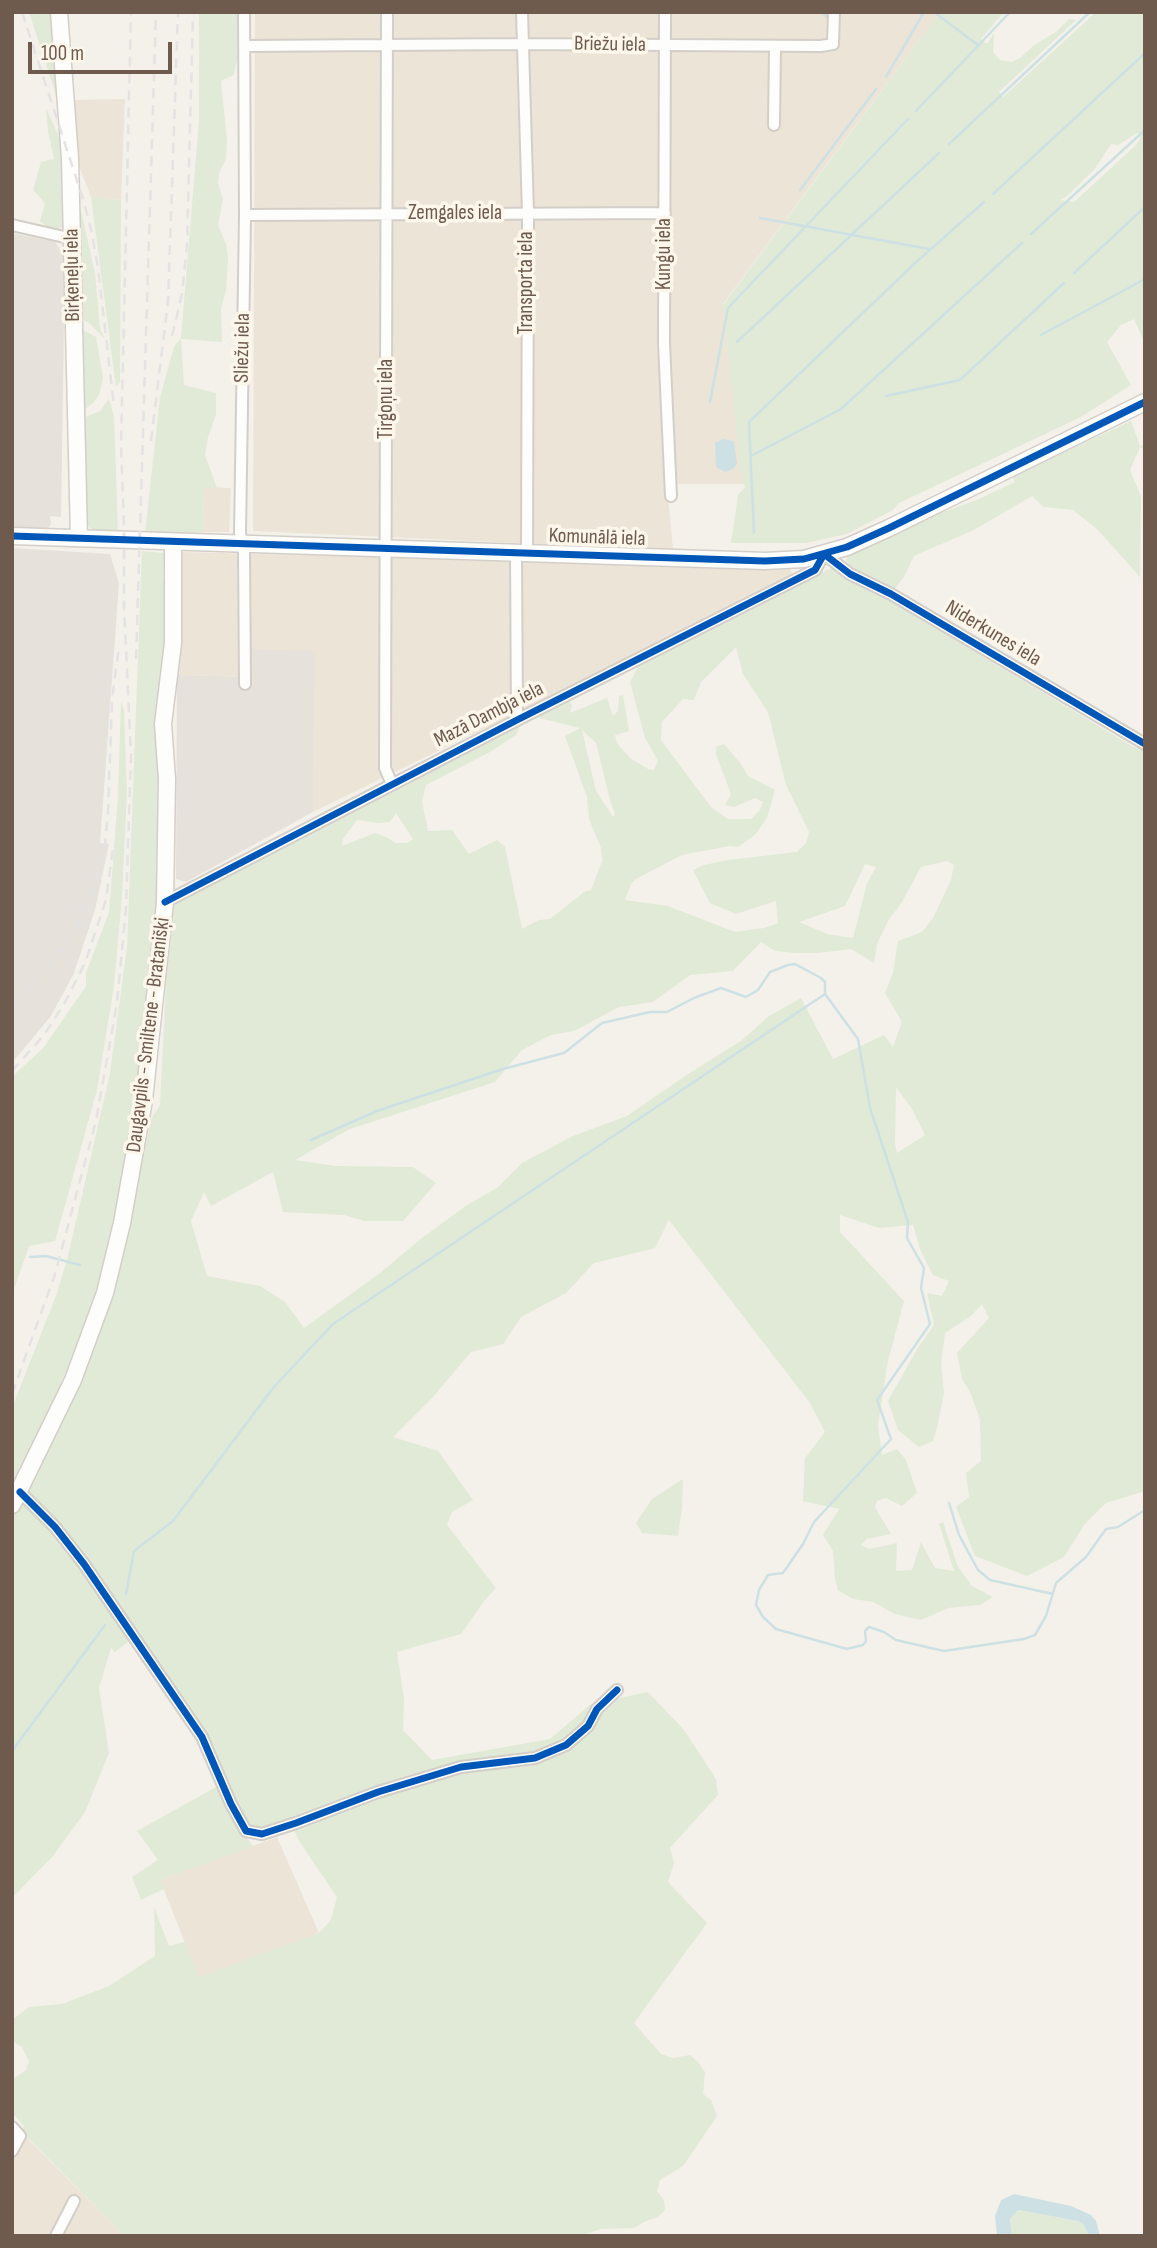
<!DOCTYPE html>
<html>
<head>
<meta charset="utf-8">
<style>
	body { margin:0 }
	#map { position:relative; width:1157px; height:2248px; overflow:hidden; background:#f4f1ea; font-family:"Sofia Sans Condensed",sans-serif }
	canvas { display:block }
	.frame { position:absolute; inset:0; border:14px solid #6f5b4d; pointer-events:none }
	.scale { position:absolute; left:28px; top:42px; width:144px; height:32px; box-sizing:border-box; border:4px solid #6f5b4d; border-top:0; padding-left:9px; font-size:21px; line-height:24px; white-space:nowrap; color:#6f5b4d; -webkit-text-stroke:5px #fdf6eb; paint-order:stroke }
</style>
</head>
<body>
<div id="map">
<canvas width="1157" height="2248"></canvas>
<div class="frame"></div>
<div class="scale">100 m</div>
</div>
<script>
const ctx = document.querySelector('canvas').getContext('2d');
ctx.lineJoin = 'round';
function fillPath(path, color) { ctx.fillStyle = color; ctx.fill(path, 'evenodd'); }
const poly = rows => new Path2D(rows.map(r => 'M' + r).join(''));
function stroke(path, color, width, dash) { ctx.strokeStyle = color; ctx.lineWidth = width; ctx.lineCap = dash ? 'butt' : 'round'; ctx.setLineDash(dash || []); ctx.stroke(path); }
function write(font, color, halo, rows, align = 'center') {
  ctx.font = font + ' "Sofia Sans Condensed",sans-serif'; ctx.lineWidth = 7; ctx.setLineDash([]); ctx.textBaseline = 'middle'; ctx.strokeStyle = halo; ctx.fillStyle = color; for (const [text, x, y, turn = 0] of rows) {
    ctx.save(); ctx.translate(x, y); ctx.rotate((+turn || 0) * Math.PI / 180); ctx.textAlign = isNaN(turn) ? turn : align; if (halo) ctx.strokeText(text, 0, 0); ctx.fillText(text, 0, 0); ctx.restore();
  }
}
const residential = poly([
	[255,12,940,12,723,304,743,484,667,484,673,550,253,531],
	[125,99,121,200,91,197,78,164,73,100],
	[204,487,231,488,229,532,203,532],
	[181,552,785,567,790,569,792,574,790,579,313,812,313,651,252,677,177,675],
	[277,1837,319,1933,199,1978,160,1880],
	[12,2123,125,2236,12,2236]
]);
const industrial = poly([
	[12,233,55,242,65,256,61,517,50,516,51,524,46,531,12,529],
	[12,548,110,554,119,583,100,843,109,844,95,910,74,973,51,1016,12,1063],
	[252,649,314,651,313,812,186,882,176,879,177,675,252,677]
]);
const green = poly([
	[29,12,55,12,58,101],
	[199,12,237,12,237,60,234,75,221,81,227,141,226,159,220,170,218,182,223,200,218,225,226,244,228,257,226,290,221,309,222,342,181,339,184,385,216,393,216,415,208,437,205,455,217,488,204,488,203,532,145,533,160,397,174,347,181,338,199,121],
	[940,12,1004,12,981,39,987,44,994,33,993,52,1000,60,1012,62,1020,58,1033,46,1056,32,1069,19,1076,20,999,92,1003,97,1096,12,1145,12,1145,344,1134,319,1121,325,1107,342,1131,385,1081,417,899,503,893,510,847,534,806,543,731,543,738,495,745,487,742,481,723,305],
	[1137,133,1141,137,1136,145,1074,202,1060,200,1066,197,1094,170,1111,144,1118,145],
	[46,108,62,144,64,226,58,229,49,228,40,221,45,203,33,190,41,162,54,159,48,132],
	[76,189,95,273,100,329,105,339,88,322,81,320],
	[91,197,121,200,120,382,116,387],
	[83,330,96,337,103,378,99,395,94,402,85,409],
	[109,399,114,416,118,534,96,533,89,527,83,507,83,418,100,411],
	[1131,421,1140,446,1145,444,1145,450,1140,447,1130,470,1141,496,1140,577,1097,529,1073,510,1044,507,1032,496,974,530,914,556,904,577,893,591,853,571,846,560,848,555,917,522,979,499,1015,482,1011,477],
	[142,551,164,553,163,578,167,584,166,656,158,851,158,898,141,1064,117,1216,87,1322,47,1416,12,1483,12,1408,57,1293,68,1256,110,1073,127,947],
	[833,567,1132,746,1145,751,1145,1491,1106,1503,1084,1525,1064,1557,1027,1576,975,1556,956,1507,969,1497,966,1473,981,1461,980,1420,971,1394,962,1379,957,1353,989,1318,982,1304,971,1316,945,1333,941,1364,944,1393,937,1428,933,1441,919,1447,898,1430,888,1401,917,1349,934,1325,927,1293,942,1296,949,1281,933,1275,921,1252,913,1225,879,1228,840,1215,840,1232,904,1301,888,1361,878,1425,882,1455,897,1449,906,1460,917,1493,902,1506,886,1498,877,1501,875,1507,891,1534,867,1539,861,1545,869,1549,897,1543,896,1571,912,1570,921,1542,935,1568,954,1571,939,1524,943,1522,958,1567,972,1586,993,1597,980,1605,948,1608,921,1620,895,1614,873,1602,853,1599,838,1590,835,1579,833,1551,823,1535,839,1509,803,1501,805,1458,825,1432,810,1403,669,1220,655,1248,594,1263,566,1293,521,1317,503,1344,471,1352,432,1398,393,1437,438,1451,473,1500,452,1512,447,1525,496,1588,484,1601,461,1634,397,1652,404,1700,403,1730,432,1760,550,1739,591,1704,648,1692,684,1730,716,1779,718,1795,670,1848,674,1863,668,1882,707,1923,634,2023,661,2054,673,2058,690,2055,698,2062,705,2072,703,2094,711,2100,717,2116,683,2166,660,2180,657,2191,664,2200,665,2210,658,2217,646,2221,634,2228,601,2229,579,2236,125,2236,22,2132,24,2126,12,2113,12,2080,26,2070,29,2061,22,2047,12,2041,12,2020,29,2007,62,2004,109,1986,155,1956,154,1907,169,1946,185,1942,199,1977,319,1933,331,1920,337,1897,301,1844,290,1823,266,1829,255,1828,246,1822,232,1794,140,1633,115,1652,111,1648,99,1688,109,1753,85,1812,53,1856,12,1898,12,1515,49,1443,128,1229,151,1119,160,1105,168,945,171,914,175,903,392,790,406,786,410,781,518,723,520,727,516,735,490,752,426,785,422,802,428,831,452,830,469,854,497,840,505,847,522,929,539,920,550,919,584,892,591,890,602,861,601,848,589,819,587,797,565,736,580,728,531,716,568,699,572,705,570,713,607,698,613,716,618,711,619,696,623,695,629,731,615,735,617,743,630,758,648,769,654,770,658,761,645,738,630,682,639,665],
	[736,647,743,674,768,712,786,785,809,832,806,843,797,852,728,860,704,865,693,870,710,903,736,914,776,901,778,923,764,928,735,932,668,906,625,900,631,884,636,879,682,855,730,846,738,847,755,835,767,818,775,790,748,776,741,764,724,744,716,747,716,754,731,794,725,805,734,807,755,798,763,802,760,810,751,819,728,819,711,807,661,740,662,722,683,699,694,700,701,682],
	[582,730,596,743,610,800,615,814,613,817,596,791],
	[396,813,413,839,407,843,395,843,388,838,375,833,342,846,343,839,357,820,377,823,390,822],
	[947,861,954,865,951,880,933,918,922,932,898,941,893,973,885,993,902,1022,893,1047,884,1035,833,1059,801,998,769,1016,741,1041,688,1074,627,1116,573,1136,522,1163,497,1188,467,1205,422,1238,380,1273,304,1328,285,1302,260,1286,207,1276,191,1221,204,1192,211,1206,273,1172,283,1212,344,1215,364,1221,403,1221,436,1183,413,1167,336,1166,295,1160,350,1129,495,1082,522,1050,551,1035,574,1031,619,1007,653,1002,690,975,733,971,761,942,775,951,795,953,818,953,851,949,874,963,877,944,888,921,902,902,921,867],
	[865,864,876,867,867,883,853,938,827,934,799,922,845,906],
	[896,1087,912,1109,925,1135,897,1153,895,1144],
	[121,701,124,711,127,792,122,897,114,986,97,1090,55,1241,29,1246,12,1295,12,1077,44,1047,86,986,86,973,109,912,118,797],
	[683,1479,682,1507,678,1536,642,1533,636,1523,652,1499],
	[218,1786,238,1826,253,1846,160,1880,164,1889,141,1900,132,1877,158,1860,137,1831],
	[1018,2210,1078,2221,1084,2225,1089,2236,1012,2236,1010,2219]
]);
const water = poly([
	[723,439,734,441,737,464,733,469,725,472,716,467,715,443],
	[1014,2194,1071,2206,1091,2215,1096,2221,1100,2236,1089,2236,1084,2225,1078,2221,1018,2210,1010,2219,1012,2236,997,2236,995,2216,1001,2200]
]);
const stream = poly([
	[822,12,827,17],
	[934,12,979,46],
	[886,77,924,12],
	[916,111,1010,12],
	[949,144,1090,12],
	[800,190,876,89],
	[993,194,1145,53],
	[760,218,929,249],
	[1031,234,1145,130],
	[1074,273,1145,207],
	[1041,335,1145,279],
	[737,342,939,153],
	[886,396,960,380,1064,283],
	[710,402,728,308,908,119],
	[751,456,841,409,1022,243],
	[754,533,749,422,914,264,984,202],
	[311,1140,377,1111,503,1069,564,1053,602,1023,650,1012,667,1012,694,998,721,988,746,997,758,990,770,972,788,965,795,964,821,978,825,982,825,994],
	[30,1257,46,1256,80,1265],
	[949,1503,959,1535,978,1570,990,1580,1053,1594],
	[126,1594,134,1551,173,1521,273,1388,333,1324,825,994,858,1039,870,1108,908,1222,907,1238,924,1268,921,1288,930,1324,877,1400,891,1439,814,1522,803,1544,783,1573,768,1575,759,1590,756,1605,763,1617,776,1629,847,1649,863,1645,866,1641,865,1631,869,1627,884,1632,896,1640,944,1651,1024,1639,1035,1635,1046,1616,1056,1583,1086,1557,1106,1529,1118,1527,1145,1510],
	[12,1751,105,1625]
]);
const street = poly([
	[244,12,245,215,240,533,244,553,245,684],
	[387,12,385,768,392,784],
	[522,12,528,213,527,553],
	[665,12,664,343,671,496],
	[244,46,522,44,821,46,833,44,834,12],
	[774,125,775,47],
	[245,215,665,213],
	[12,225,73,239],
	[516,553,517,720],
	[165,902,517,720,815,570,824,554,850,574,891,594,1145,744],
	[20,1492,55,1527,84,1564,202,1737,231,1804,246,1831,262,1834,296,1823,378,1792,461,1767,535,1758,566,1745,588,1726,597,1709,617,1690],
	[12,2127,20,2136,12,2151],
	[56,2236,74,2201]
]);
const secondary = poly([
	[59,12,70,158,79,538],
	[12,536,765,561,804,559,847,547,889,528,1145,402],
	[12,1505,73,1380,105,1293,122,1223,144,1100,165,902,167,779,163,724,173,643,173,542]
]);
const rail = poly([
	[22,12,83,199,91,229,98,268,114,406],
	[172,336,182,294,187,244,193,12],
	[151,441,168,301,178,12],
	[136,659,156,12],
	[12,1007,59,954,69,939,78,925,95,885,105,844,108,813,112,699,119,646],
	[12,1071,44,1035,64,1004,85,963,106,900,113,848],
	[12,1394,55,1274,96,1121,117,1003,126,908,131,754,124,607,124,525,121,445,131,12]
]);
const cycleway = poly([
	[12,536,765,561,804,559,847,547,889,528,1145,402],
	[165,902,517,720,815,570,824,554,850,574,891,594,1145,744],
	[20,1492,55,1527,84,1564,202,1737,231,1804,246,1831,262,1834,296,1823,378,1792,461,1767,535,1758,566,1745,588,1726,597,1709,617,1690]
]);
const streetNames = [
	["Briežu iela",610,45,1],
	["Zemgales iela",455,214],
	["Kungu iela",665,254,-90],
	["Birķeneļu iela",73,275,-91],
	["Transporta iela",527,283,-90],
	["Sliežu iela",243,348,-89],
	["Tirgoņu iela",387,399,-90],
	["Komunālā iela",597,538,2],
	["Niderkunes iela",993,634,31],
	["Mazā Dambja iela",489,715,-27],
	["Daugavpils - Smiltene - Bratanišķi",149,1035,-83]
];
fillPath(residential, '#ede4d8');
fillPath(industrial, '#e6e1db');
fillPath(green, '#e1ead6');
fillPath(water, '#cde1e4');
stroke(stream, '#cde1e4', 2.5);
stroke(street, '#d3cec8', 14);
stroke(secondary, '#d4cec8', 19);
stroke(street, '#fdfdfc', 10);
stroke(secondary, '#fdfdfc', 16);
stroke(rail, '#e4e2e3', 2.5, [10, 7]);
stroke(cycleway, '#0057b8', 7);
write('21px', '#6f5b4d', '#fdf6eb', streetNames);
</script>
</body>
</html>
